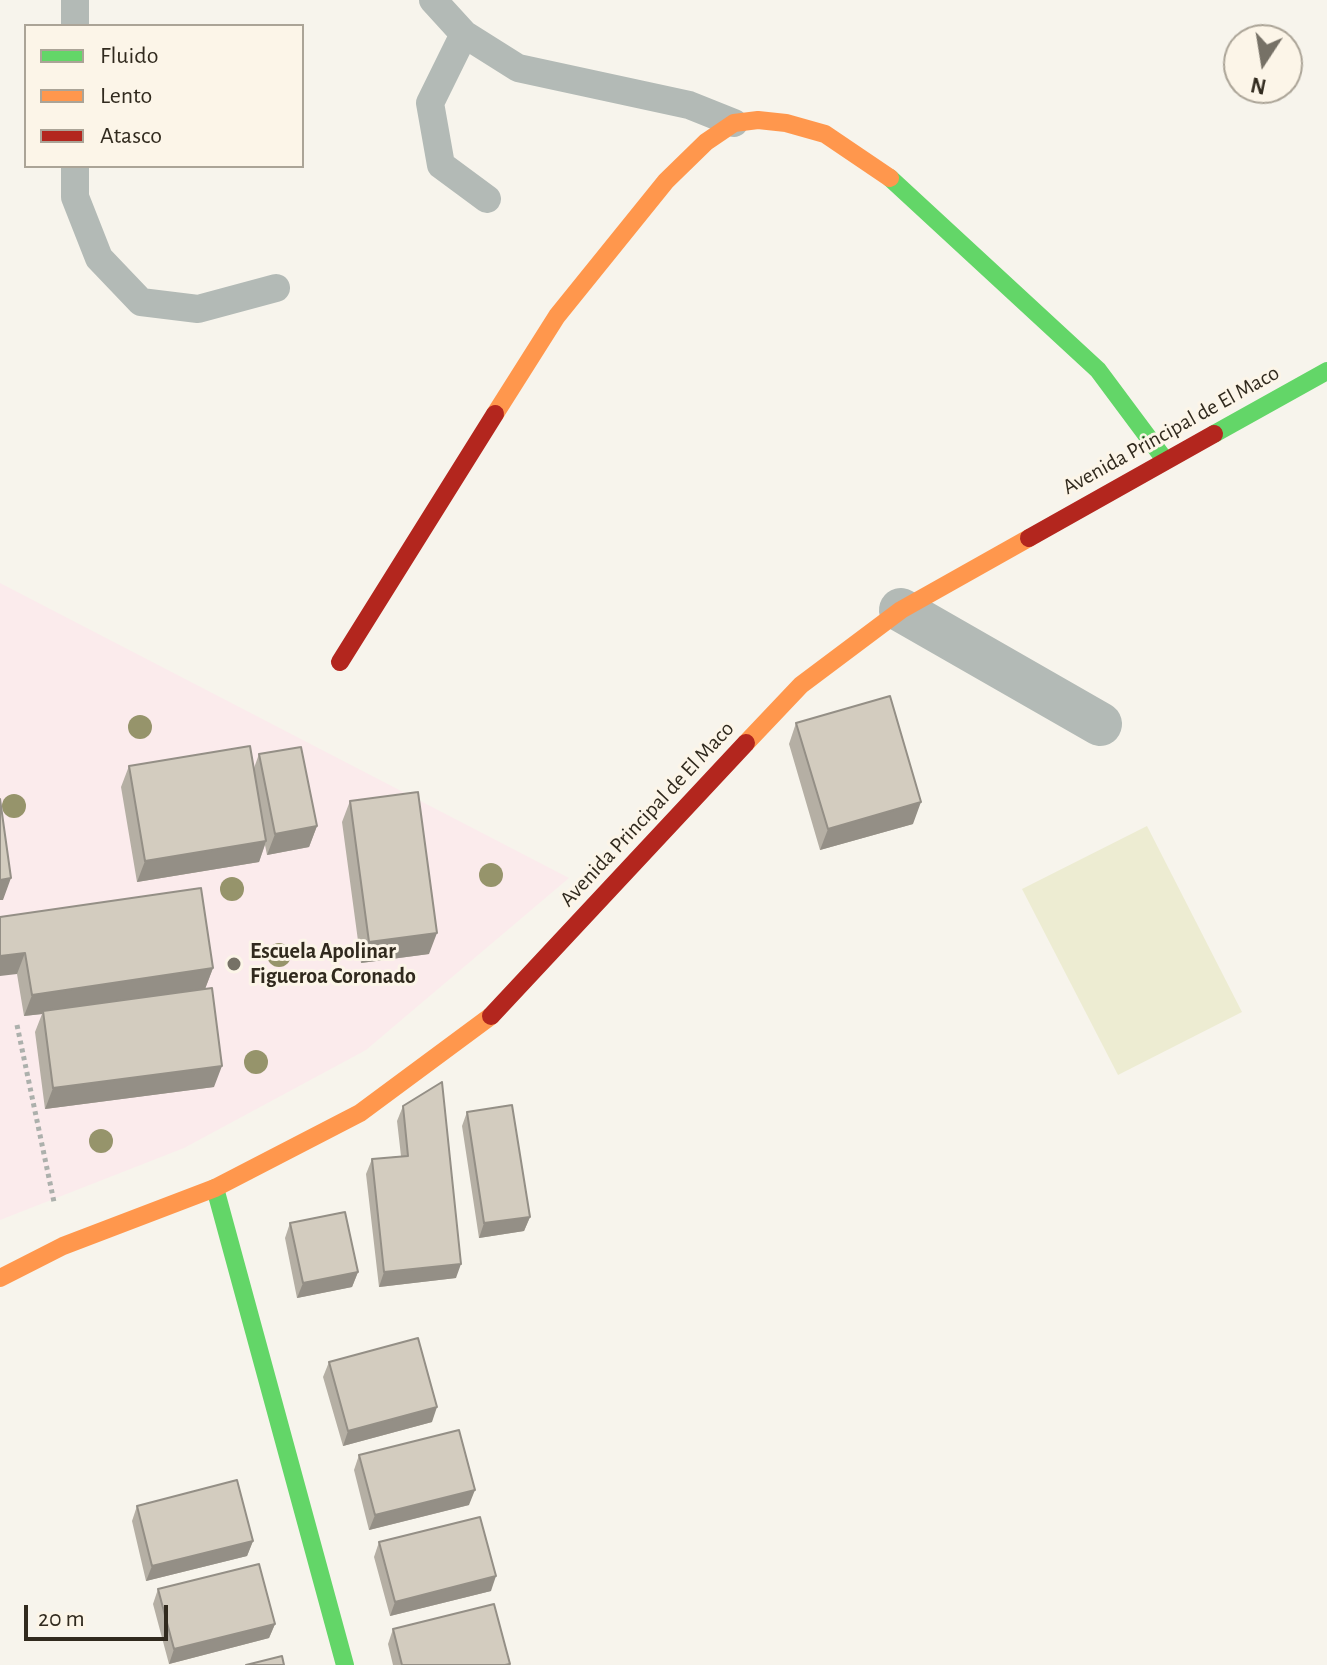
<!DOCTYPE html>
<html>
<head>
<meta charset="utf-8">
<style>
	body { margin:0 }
	#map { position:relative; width:1327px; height:1665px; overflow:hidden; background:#f7f4ec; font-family:"Alegreya Sans",sans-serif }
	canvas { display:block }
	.legend { position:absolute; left:24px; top:24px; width:280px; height:144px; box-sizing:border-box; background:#fcf5e8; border:2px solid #aba497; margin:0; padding:10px 14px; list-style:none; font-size:24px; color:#312a1e }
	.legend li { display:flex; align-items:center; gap:16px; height:40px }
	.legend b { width:40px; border:2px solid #aba497 }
	.north { position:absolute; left:1223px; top:24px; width:80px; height:80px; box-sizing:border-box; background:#fcf5e8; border:2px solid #aba497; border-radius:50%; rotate:192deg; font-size:22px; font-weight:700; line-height:32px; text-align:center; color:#312a1e }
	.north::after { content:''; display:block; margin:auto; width:28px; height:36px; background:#767166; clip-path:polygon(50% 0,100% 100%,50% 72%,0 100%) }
	.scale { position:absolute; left:24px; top:1605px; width:144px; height:36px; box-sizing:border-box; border:4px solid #312a1e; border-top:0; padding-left:10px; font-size:24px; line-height:28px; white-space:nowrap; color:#312a1e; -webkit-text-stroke:6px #fcf5e8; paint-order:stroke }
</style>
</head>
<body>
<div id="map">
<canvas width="1327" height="1665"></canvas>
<ul class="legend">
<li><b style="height:10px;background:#63d668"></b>Fluido</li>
<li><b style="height:10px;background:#ff974d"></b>Lento</li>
<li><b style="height:10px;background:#b3261e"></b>Atasco</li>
</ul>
<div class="north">N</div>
<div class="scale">20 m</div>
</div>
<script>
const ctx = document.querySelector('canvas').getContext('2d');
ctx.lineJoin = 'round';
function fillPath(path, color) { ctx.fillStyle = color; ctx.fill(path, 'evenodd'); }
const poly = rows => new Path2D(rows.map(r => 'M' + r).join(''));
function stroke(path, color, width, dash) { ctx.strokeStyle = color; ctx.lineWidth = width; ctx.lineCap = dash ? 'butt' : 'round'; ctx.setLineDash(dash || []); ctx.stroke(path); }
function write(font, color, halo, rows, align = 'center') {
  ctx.font = font + ' "Alegreya Sans",sans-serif'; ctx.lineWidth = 6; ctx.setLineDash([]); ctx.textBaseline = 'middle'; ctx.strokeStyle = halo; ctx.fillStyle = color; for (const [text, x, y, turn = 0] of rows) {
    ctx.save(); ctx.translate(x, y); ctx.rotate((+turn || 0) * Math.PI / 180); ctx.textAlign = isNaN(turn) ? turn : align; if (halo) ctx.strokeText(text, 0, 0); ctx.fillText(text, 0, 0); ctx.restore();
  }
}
const education = poly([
	[0,583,569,878,366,1050,184,1148,0,1220]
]);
const green = poly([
	[1147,826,1242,1012,1118,1075,1022,889]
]);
const path = poly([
	[17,1025,54,1202]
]);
const lane = poly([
	[433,0,464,34,518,68,689,105,734,123],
	[75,26,75,0],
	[464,34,430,103,441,165,487,199],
	[75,166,75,197,99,258,141,302,198,309,276,288]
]);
const street = poly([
	[901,610,1100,724]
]);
const fast = poly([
	[890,178,1098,370,1165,460],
	[1214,434,1327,371],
	[215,1188,345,1665]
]);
const slow = poly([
	[495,414,557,316,666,181,706,142,734,123,758,120,786,123,825,134,890,178],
	[746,743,801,685,901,610,1029,538],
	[0,1278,63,1246,215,1188,360,1113,491,1016]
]);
const jam = poly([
	[1029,538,1214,434],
	[340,662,495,414],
	[491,1016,746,743]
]);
const trees = [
	[140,727],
	[14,806],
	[491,875],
	[232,889],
	[279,955],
	[256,1062],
	[101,1141]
];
const wall = poly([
	[796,723,913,824,820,850,789,744],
	[259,754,317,826,309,847,267,855,265,845,259,862,137,882,121,787,129,766,254,768],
	[350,801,429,954,361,963,342,822],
	[0,917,213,968,205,989,214,1087,45,1109,35,1032,42,1014,24,1016,17,974],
	[403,1106,456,1278,379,1287,366,1174,372,1159,401,1156,397,1121],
	[467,1112,530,1217,524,1231,479,1238,462,1126],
	[290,1223,358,1272,352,1287,297,1298,285,1238],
	[329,1362,432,1422,343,1446,323,1377],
	[359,1455,469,1505,369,1530,354,1470],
	[137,1506,253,1541,247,1556,146,1581,132,1521],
	[379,1542,491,1591,390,1616,374,1557],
	[158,1589,275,1624,269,1638,169,1664,153,1604],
	[393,1629,510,1664,509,1665,393,1665,388,1644]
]);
const shadedWall = poly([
	[921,802,913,824,820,850,828,829],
	[317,826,309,847,267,855,275,834],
	[266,841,259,862,137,882,145,861],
	[11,878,3,900,0,900,0,880],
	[437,933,429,954,361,963,369,942],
	[25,953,17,974,0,976,0,956],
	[213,968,205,989,43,1011,42,1014,24,1016,32,995],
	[222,1066,214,1087,45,1109,53,1088],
	[530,1217,524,1231,479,1238,484,1223],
	[461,1264,456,1278,379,1287,384,1272],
	[358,1272,352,1287,297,1298,303,1283],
	[437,1407,432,1422,343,1446,348,1431],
	[475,1490,469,1505,369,1530,375,1515],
	[253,1541,247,1556,146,1581,152,1566],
	[496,1576,491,1591,390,1616,395,1602],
	[275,1624,269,1638,169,1664,174,1649]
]);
const building = poly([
	[890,696,921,802,828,829,796,723,890,696],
	[250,746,266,841,145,861,129,766,250,746],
	[301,747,317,826,275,834,259,754,301,747],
	[418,792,437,933,369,942,350,801,418,792],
	[0,799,11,878,0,880,0,799],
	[201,888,213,968,32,995,25,953,0,956,0,917,201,888],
	[212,988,222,1066,53,1088,43,1011,212,988],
	[442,1082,461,1264,384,1272,372,1159,408,1156,403,1106,442,1082],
	[512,1105,530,1217,484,1223,467,1112,512,1105],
	[345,1212,358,1272,303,1283,290,1223,345,1212],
	[418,1338,437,1407,348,1431,329,1362,418,1338],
	[459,1430,475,1490,375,1515,359,1455,459,1430],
	[237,1480,253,1541,152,1566,137,1506,237,1480],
	[480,1517,496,1576,395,1602,379,1542,480,1517],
	[259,1564,275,1624,174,1649,158,1589,259,1564],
	[494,1604,510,1664,505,1665,402,1665,393,1629,494,1604],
	[282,1656,284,1665,246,1665,282,1656]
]);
const markers = [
	[234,964,8,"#767166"]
];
const streetNames = [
	["Avenida Principal de El Maco",1171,430,-29],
	["Avenida Principal de El Maco",647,814,-47]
];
const poiNames = [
	["Escuela Apolinar",250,951],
	["Figueroa Coronado",250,976]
];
fillPath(education, '#fbebec');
fillPath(green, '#edecd2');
stroke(path, '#acb0ac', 5, [4, 4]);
stroke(lane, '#b3bab6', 28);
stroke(street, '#b3bab6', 44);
stroke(fast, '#63d668', 18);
stroke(slow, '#ff974d', 18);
stroke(jam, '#b3261e', 18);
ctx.fillStyle = '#96946b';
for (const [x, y] of trees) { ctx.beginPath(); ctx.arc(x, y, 12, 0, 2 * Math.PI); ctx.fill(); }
fillPath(wall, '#b5afa4');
fillPath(shadedWall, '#948f86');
fillPath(building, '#d3ccbf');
stroke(building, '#948f86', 2);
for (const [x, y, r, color] of markers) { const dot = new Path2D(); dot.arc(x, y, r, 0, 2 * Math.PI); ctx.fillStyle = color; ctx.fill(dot); stroke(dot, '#fcf5e8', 3); }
write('22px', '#312a1e', '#fcf5e8', streetNames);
write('bold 22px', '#312a1e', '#fcf5e8', poiNames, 'left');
</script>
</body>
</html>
